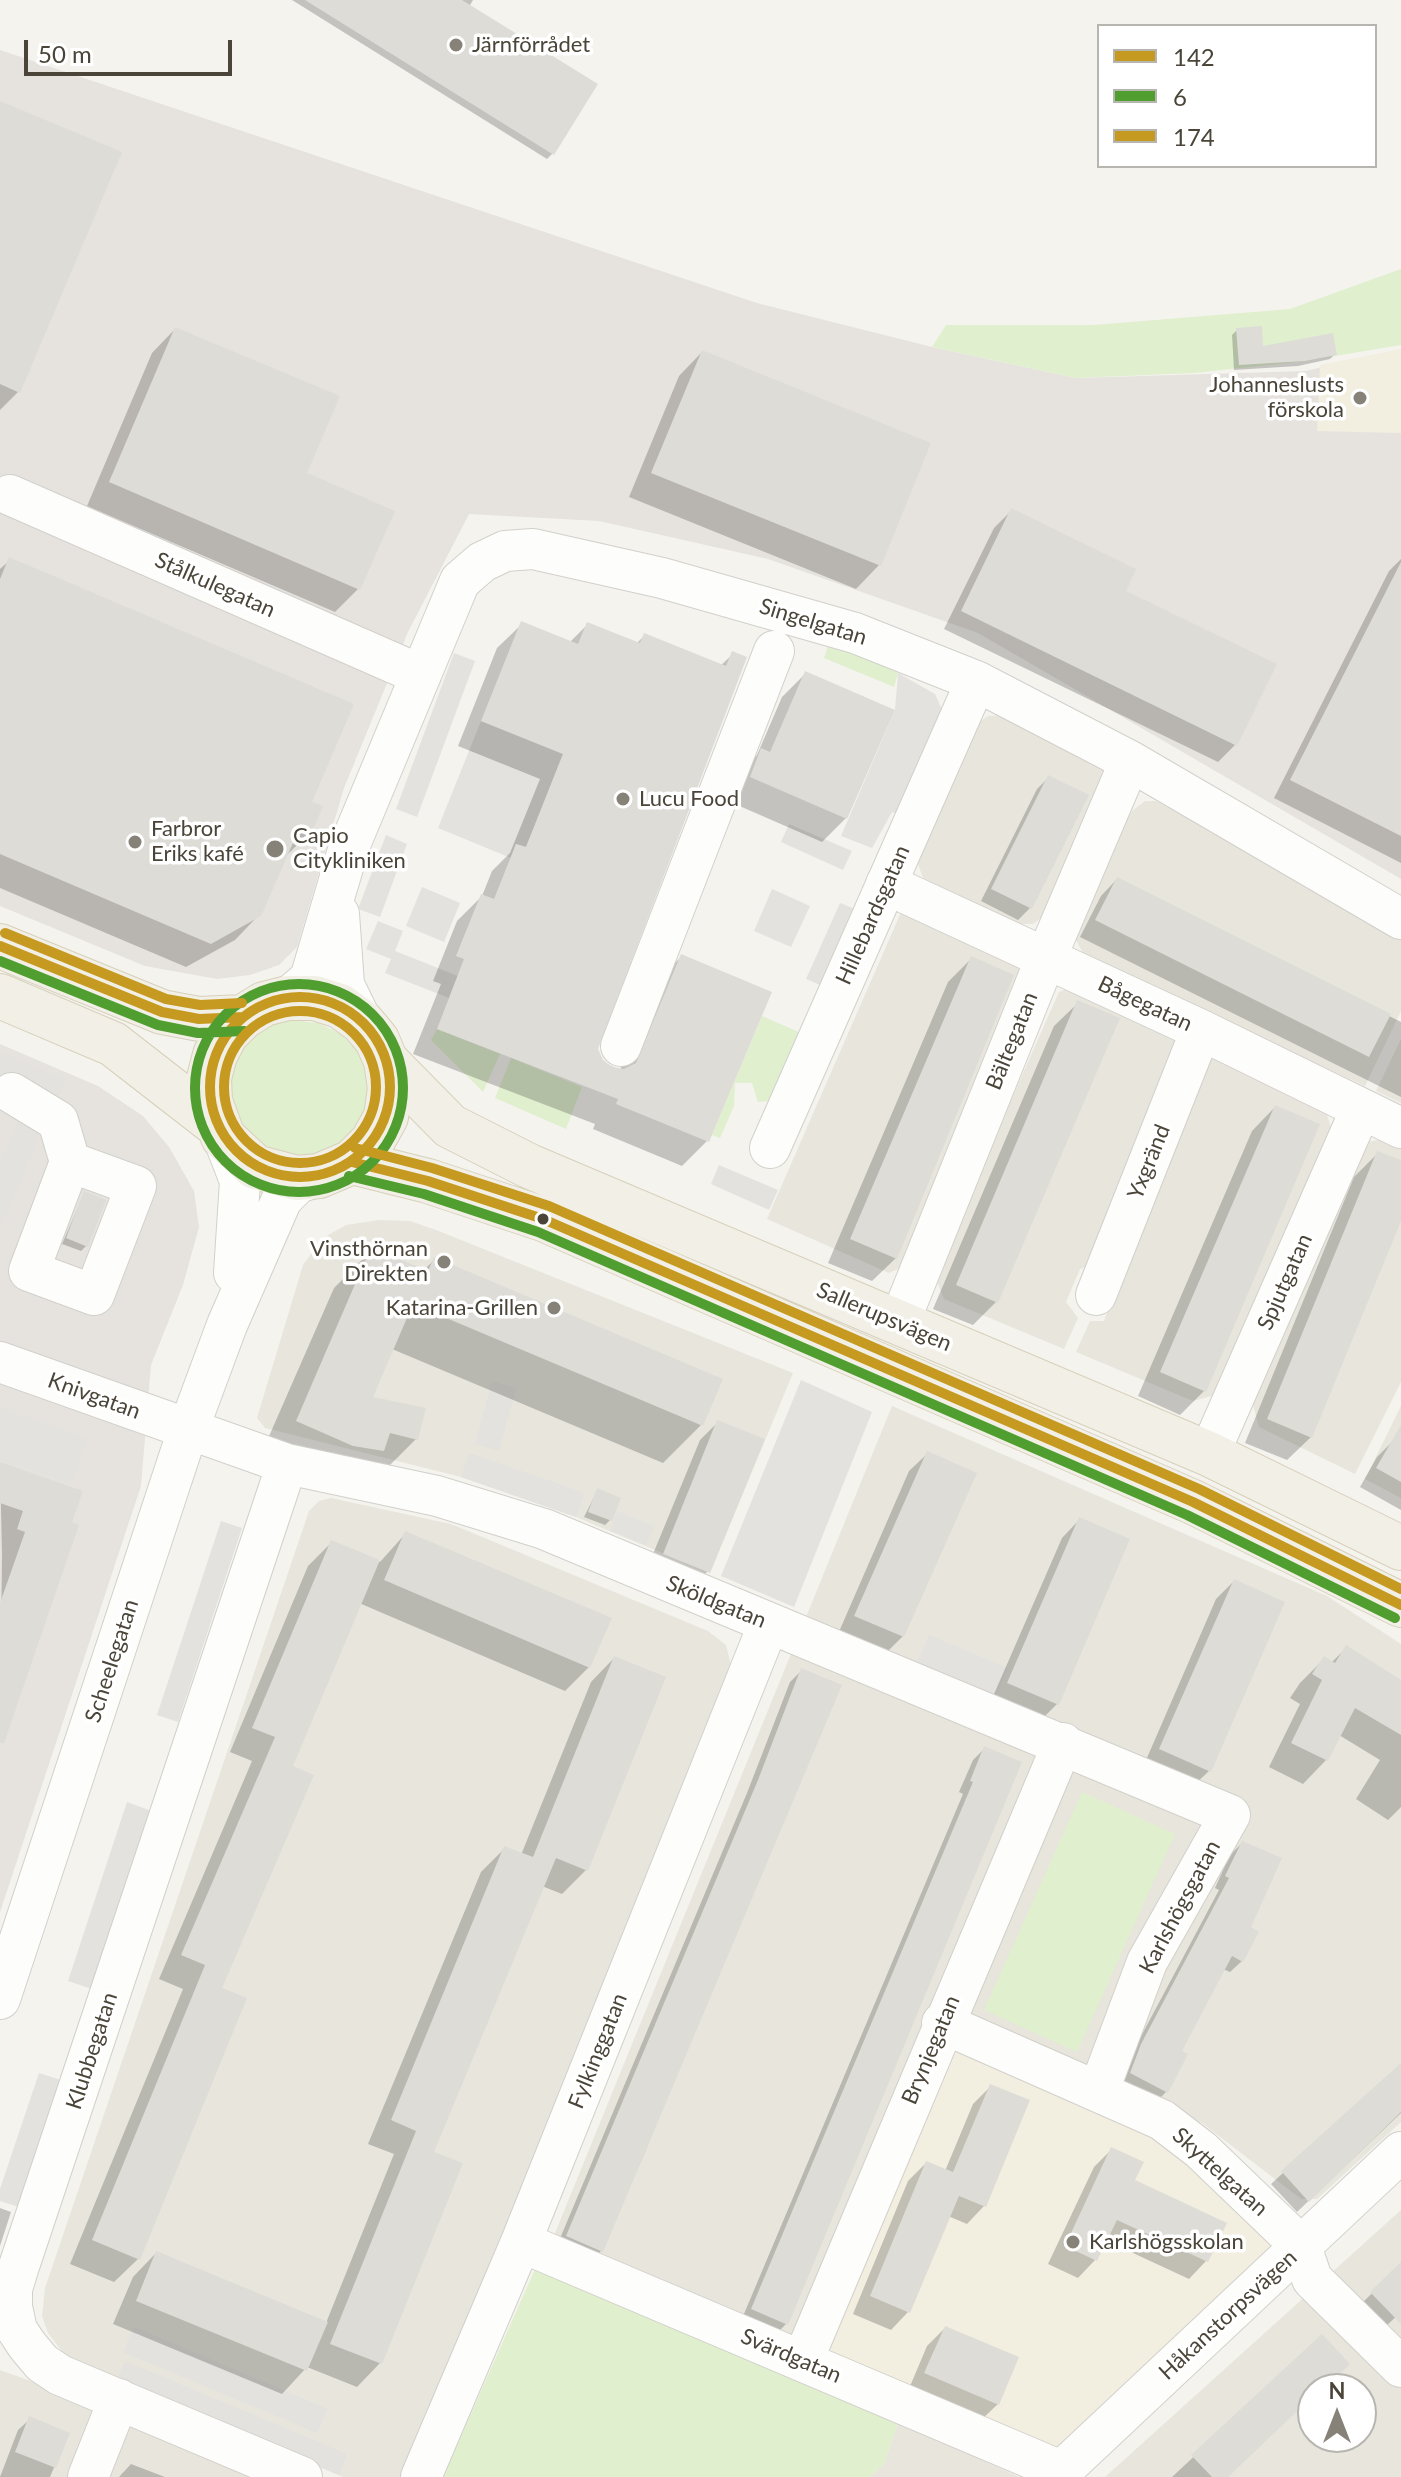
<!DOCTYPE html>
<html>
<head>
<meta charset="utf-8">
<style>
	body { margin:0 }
	#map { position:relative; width:1401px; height:2477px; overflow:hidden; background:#f4f3ee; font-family:Lato,sans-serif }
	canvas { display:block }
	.legend { position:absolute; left:1097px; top:24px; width:280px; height:144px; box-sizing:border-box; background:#fff; border:2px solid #b7b5b0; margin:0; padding:10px 14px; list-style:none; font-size:24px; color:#4b4539 }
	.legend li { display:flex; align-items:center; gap:16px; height:40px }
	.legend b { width:40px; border:2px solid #b7b5b0 }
	.north { position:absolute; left:1297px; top:2373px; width:80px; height:80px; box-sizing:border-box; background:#fff; border:2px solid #b7b5b0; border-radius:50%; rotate:0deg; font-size:22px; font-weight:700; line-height:32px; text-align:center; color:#4b4539 }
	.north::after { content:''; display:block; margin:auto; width:28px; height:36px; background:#868278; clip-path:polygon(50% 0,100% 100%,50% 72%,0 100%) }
	.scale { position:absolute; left:24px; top:40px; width:208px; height:36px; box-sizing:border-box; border:4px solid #4b4539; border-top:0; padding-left:10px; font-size:24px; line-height:28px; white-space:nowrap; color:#4b4539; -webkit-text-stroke:6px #fff; paint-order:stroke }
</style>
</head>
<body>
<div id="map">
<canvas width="1401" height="2477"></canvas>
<ul class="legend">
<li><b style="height:10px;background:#c69a20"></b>142</li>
<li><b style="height:10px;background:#509e2f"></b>6</li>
<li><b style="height:10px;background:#c69a20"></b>174</li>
</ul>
<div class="north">N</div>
<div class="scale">50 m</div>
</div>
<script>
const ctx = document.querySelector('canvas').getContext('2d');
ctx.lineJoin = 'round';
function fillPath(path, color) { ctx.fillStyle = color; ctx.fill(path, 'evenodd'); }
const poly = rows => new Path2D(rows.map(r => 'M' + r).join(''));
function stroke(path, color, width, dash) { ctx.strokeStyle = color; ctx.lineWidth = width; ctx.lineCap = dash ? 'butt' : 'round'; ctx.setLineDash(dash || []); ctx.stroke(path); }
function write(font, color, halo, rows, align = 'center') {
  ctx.font = font + ' Lato,sans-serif'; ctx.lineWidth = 7; ctx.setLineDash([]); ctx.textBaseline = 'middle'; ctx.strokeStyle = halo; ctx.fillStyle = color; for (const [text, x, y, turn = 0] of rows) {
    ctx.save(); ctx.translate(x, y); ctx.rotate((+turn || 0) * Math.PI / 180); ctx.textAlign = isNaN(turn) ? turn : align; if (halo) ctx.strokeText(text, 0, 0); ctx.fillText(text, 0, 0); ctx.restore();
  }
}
const residential = poly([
	[1004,715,1096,760,1105,772,1045,915,1033,924,1017,924,923,878,918,864,975,725,988,716],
	[1145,801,1156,801,1175,811,1401,939,1401,1011,1365,1086,1084,955,1076,940,1075,923,1081,906,1132,811],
	[914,906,1030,973,911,1263,889,1273,767,1219,902,910],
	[1074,986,1172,1031,1183,1049,1098,1263,1080,1269,1066,1302,1078,1318,1064,1349,944,1299,934,1274,1059,992],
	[1401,1039,1401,1103,1376,1091],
	[1222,1054,1325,1108,1331,1128,1219,1394,1193,1401,1076,1352,1090,1321,1104,1321,1204,1059],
	[1390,1137,1401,1143,1401,1382,1355,1474,1259,1427,1253,1405,1369,1142],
	[379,1220,410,1221,436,1230,793,1373,710,1573,576,1517,461,1477,265,1428,257,1418,303,1265,323,1238,346,1225],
	[892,1406,1327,1596,1401,1644,1401,2122,1317,2199,1301,2199,1202,2123,935,2005,796,2344,553,2238],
	[1401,1406,1401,1498,1365,1479],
	[331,1498,451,1524,708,1631,726,1645,734,1677,403,2477,343,2477,91,2371,64,2354,48,2333,42,2316,45,2288,309,1511,319,1501],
	[1401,2210,1401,2477,1105,2477],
	[1313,2389,1361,2389,1361,2437,1313,2437],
	[0,2370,83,2400,272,2477,0,2477],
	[898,2422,1019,2477,870,2477,884,2464]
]);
const industrial = poly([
	[0,50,757,303,932,347,1076,378,1305,371,1401,350,1401,879,978,633,768,559,599,521,469,514,408,632,344,788,297,947,279,965,250,975,217,979,145,966,0,906],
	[0,1044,98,1086,143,1116,169,1147,194,1191,199,1227,183,1285,151,1365,141,1486,0,1912]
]);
const education = poly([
	[1401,349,1401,433,1317,431,1320,365],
	[957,2050,1127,2123,1161,2143,1272,2233,1272,2252,1065,2445,1045,2447,834,2358,830,2345]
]);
const green = poly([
	[1401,269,1401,345,1305,361,1194,373,1076,378,932,347,946,325,1094,325,1290,309],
	[828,646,866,657,898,673,894,687,824,658],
	[762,1016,808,1036,778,1100,758,1102,752,1083,735,1083,734,1106,720,1138,712,1135],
	[293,1020,318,1023,341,1034,358,1052,368,1075,370,1100,362,1125,327,1159,277,1162,227,1110,232,1060,247,1040,268,1026],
	[437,1029,500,1054,483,1092,431,1040],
	[511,1058,582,1087,566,1129,495,1098],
	[1082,1792,1175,1834,1077,2052,984,2010],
	[540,2258,898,2422,884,2464,870,2477,443,2477]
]);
const parking = poly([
	[454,653,475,661,417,817,396,809],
	[898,673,935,694,948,723,906,817,892,812,872,848,841,836,895,710],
	[481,721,563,754,526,847,516,844,511,858,438,828],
	[789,824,852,851,843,870,781,842],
	[386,835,407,844,380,917,358,909],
	[422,887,460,903,444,942,406,926],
	[772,889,810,906,791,947,754,931],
	[840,903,860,911,827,988,806,979],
	[378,921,403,931,395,951,458,976,449,998,385,973,391,959,366,949],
	[0,1052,66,1080,57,1099,0,1075],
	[21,1115,44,1125,0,1229,0,1165],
	[719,1165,778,1190,769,1210,711,1184],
	[801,1380,872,1412,794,1607,721,1576],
	[492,1381,516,1388,499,1451,475,1444],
	[0,1408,87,1438,71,1484,0,1459],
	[469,1453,585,1493,576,1517,461,1477],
	[617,1511,654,1526,646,1545,610,1531],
	[221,1521,242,1528,178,1722,157,1715],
	[929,1635,1008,1668,996,1696,917,1662],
	[127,1802,154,1812,95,1990,68,1981],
	[39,2073,64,2081,22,2208,0,2201,0,2189],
	[134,2327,328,2409,317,2433,123,2352],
	[125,2361,347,2454,339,2475,116,2382]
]);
const shadow = poly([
	[292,0,473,0,469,7,553,153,547,159],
	[0,103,18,392,0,410],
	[175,329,304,474,358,589,335,612,87,506,152,353],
	[1237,330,1262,348,1335,354,1330,359,1298,366,1234,370,1232,335],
	[702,352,879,565,856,589,629,497,679,376],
	[1011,511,1123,592,1235,745,1218,762,944,629,994,528],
	[1401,559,1401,863,1274,798,1389,571],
	[10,560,309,803,311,831,287,855,259,915,235,940,186,967,0,888,0,569],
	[522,624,569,643,587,625,636,644,644,636,720,666,733,654,596,1051,602,1062,620,1070,657,981,682,956,770,993,707,1141,682,1166,593,1129,595,1124,413,1054,441,984,433,981,457,921,482,896,492,871,510,853,540,779,458,746,497,648],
	[806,673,846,818,822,842,728,801,738,774,757,755,782,697],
	[1049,777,1087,796,1030,908,1018,920,981,901,1037,789],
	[1117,879,1401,1022,1401,1097,1080,937,1101,896],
	[971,959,896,1258,872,1281,828,1263,948,982],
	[1078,1003,996,1302,973,1325,933,1309,1054,1026],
	[1275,1107,1204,1391,1180,1415,1138,1396,1252,1131],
	[1378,1153,1401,1163,1401,1216,1311,1437,1287,1460,1245,1443,1354,1177],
	[84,1194,86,1246,81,1251,62,1244],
	[372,1250,423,1271,434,1260,701,1425,663,1463,392,1349,370,1398,416,1439,378,1477,259,1459,334,1288],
	[718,1422,708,1571,691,1589,646,1571,700,1440],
	[1395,1439,1401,1442,1401,1510,1360,1487,1377,1457],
	[927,1454,903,1636,885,1654,838,1634,909,1471],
	[0,1464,80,1492,0,1723,2,1555],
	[597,1491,610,1520,605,1525,584,1517],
	[1079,1520,1057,1704,1039,1722,991,1701,1062,1538],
	[406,1533,589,1667,565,1691,359,1603,290,1767,138,2259,114,2282,70,2264,183,1989,159,1979,252,1761,230,1752,308,1566,332,1542,380,1562],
	[1234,1581,1209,1771,1191,1788,1143,1767,1216,1599],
	[1346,1648,1401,1682,1401,1807,1388,1820,1356,1799,1380,1760,1339,1735,1326,1760,1303,1784,1269,1767,1300,1704,1290,1698,1300,1683,1324,1659,1331,1663],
	[614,1658,586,1870,562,1894,542,1886,432,2153,380,2363,357,2387,307,2367,282,2394,113,2324,133,2277,156,2253,326,2323,394,2154,368,2144,481,1872,505,1848,521,1855,591,1682],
	[802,1670,697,2018,645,2152,601,2251,590,2262,556,2248,747,1793,790,1682],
	[985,1748,786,2324,775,2335,741,2321,963,1794,959,1792,973,1760],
	[1242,1843,1248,1928,1242,1961,1230,1972,1223,1969,1180,2052,1166,2092,1155,2103,1120,2085,1130,2057,1219,1890,1215,1888,1230,1855],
	[1401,2065,1401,2113,1297,2212,1271,2184],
	[991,2086,984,2206,967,2224,948,2216,908,2312,891,2330,853,2314,908,2181,926,2163,945,2171,973,2104],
	[1112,2149,1132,2181,1206,2261,1189,2279,1105,2240,1095,2260,1078,2278,1048,2264,1094,2167],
	[0,2208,11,2212,0,2246],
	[1401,2265,1401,2312,1383,2329,1360,2305],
	[945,2328,998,2404,980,2421,908,2391,927,2346],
	[1322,2337,1336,2375,1320,2389,1313,2389,1313,2396,1223,2477,1172,2477],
	[30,2419,68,2434,50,2477,0,2477,18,2430],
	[131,2464,165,2477,119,2477]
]);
const building = poly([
	[305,0,462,0,598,84,554,155],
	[0,101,122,152,20,393,0,384],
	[1262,326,1263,346,1333,333,1337,355,1305,361,1239,365,1236,328],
	[175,327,340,396,307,473,395,511,360,590,109,482],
	[702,350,931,443,881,566,651,473],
	[1011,508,1136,569,1126,591,1277,664,1237,746,961,611],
	[9,557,354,704,312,802,323,806,312,832,300,827,261,916,211,944,0,854,0,579],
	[1401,562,1401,836,1290,780],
	[521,621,578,644,587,622,640,643,644,633,726,666,732,651,747,657,598,1049,603,1060,612,1067,624,1069,636,1063,681,954,772,992,709,1142,616,1104,618,1099,437,1029,464,959,456,956,481,894,494,899,516,844,526,847,563,754,481,721],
	[805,671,895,710,847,819,750,777,761,748,770,752],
	[1048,775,1089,795,1032,909,991,889],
	[1117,877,1391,1014,1369,1057,1095,920],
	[971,956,1014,975,897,1259,850,1239],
	[1077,1000,1120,1018,998,1303,956,1285],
	[1275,1105,1320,1124,1206,1392,1160,1372],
	[1377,1151,1401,1160,1401,1221,1312,1438,1267,1419],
	[84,1191,106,1200,88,1247,66,1238],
	[371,1247,428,1271,434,1257,723,1379,703,1426,413,1304,373,1397,426,1408,418,1440,390,1433,384,1451,353,1446,296,1421],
	[717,1420,765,1439,710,1573,663,1554],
	[1401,1425,1401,1482,1376,1468],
	[927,1451,977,1473,904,1637,854,1616],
	[0,1462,83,1491,72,1522,79,1525,4,1743,0,1743,0,1603,25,1532,17,1529,23,1511,0,1503],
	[597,1488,621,1498,612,1521,588,1512],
	[1079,1517,1130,1539,1059,1705,1007,1683],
	[405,1531,612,1618,590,1668,384,1580],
	[331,1540,380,1560,293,1766,314,1775,222,1988,247,1998,140,2260,92,2240,205,1965,181,1955,275,1737,252,1728],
	[1234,1579,1285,1602,1211,1772,1159,1749],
	[1346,1645,1401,1680,1401,1735,1355,1708,1328,1761,1291,1743,1322,1680,1312,1674,1324,1656,1335,1663],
	[614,1656,666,1677,588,1871,556,1858,434,2152,463,2163,382,2364,330,2344,416,2131,391,2120,504,1846,533,1857],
	[801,1668,842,1685,603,2252,566,2236,758,1780],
	[984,1746,1022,1762,788,2325,751,2309,973,1782,970,1781],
	[1242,1841,1282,1858,1251,1927,1259,1932,1243,1962,1232,1956,1182,2051,1188,2054,1168,2093,1130,2073,1141,2044,1229,1878,1225,1876],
	[1401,2063,1401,2112,1309,2202,1281,2171],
	[990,2084,1030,2100,986,2207,959,2196,910,2313,870,2296,926,2161,953,2172],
	[1111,2147,1144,2162,1135,2180,1227,2223,1208,2262,1117,2220,1097,2261,1065,2246],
	[156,2251,328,2322,307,2371,136,2301],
	[1401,2262,1401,2324,1370,2292],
	[945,2326,1019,2357,999,2405,924,2373],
	[1322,2334,1350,2364,1325,2388,1313,2389,1313,2396,1228,2477,1212,2477,1191,2455],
	[29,2416,70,2433,56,2468,15,2452]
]);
const minor = poly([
	[10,495,421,675],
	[886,884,1201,1030,1401,1128],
	[339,914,344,985,362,1022],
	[288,998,310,979,349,847,460,581,482,562,505,551,533,549,662,578,855,633,976,681,1130,761,1401,919],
	[621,1046,774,651],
	[12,1093,58,1121,70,1162],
	[223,1137,240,1181,234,1273],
	[770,1148,976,681],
	[70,1162,136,1186,94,1295,29,1271,70,1162],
	[1096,1295,1201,1030],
	[899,1323,1046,958,1130,761],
	[0,1362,287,1464,437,1496,544,1529,1230,1815,1147,1962,1099,2090],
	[1209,1454,1361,1109],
	[287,1464,19,2266,12,2289,12,2307,17,2330,27,2345,42,2363,60,2375,302,2477],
	[0,1999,188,1430,227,1325,282,1199,298,1183,319,1176],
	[942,2023,1162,2120,1201,2150,1301,2246,1312,2279,1401,2367],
	[521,2242,1061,2471],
	[803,2360,1063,1743],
	[88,2477,119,2399],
	[421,2477,521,2242,769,1623],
	[1055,2477,1401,2152]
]);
const major = poly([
	[0,946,162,1012,199,1019,243,1017],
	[0,996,113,1044,216,1124],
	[386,1061,450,1126,529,1166,1209,1454,1401,1548],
	[352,1162,372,1142,386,1117,390,1088,386,1061,377,1040,362,1022,340,1006,315,998,288,998,264,1004,243,1017,226,1034,215,1055,209,1078,210,1101,223,1137,255,1167,297,1178,319,1176,352,1162,428,1181,543,1219,1193,1502,1401,1605]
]);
const bus1 = poly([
	[0,946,162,1012,199,1019,243,1017],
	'210 1087a90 90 0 1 1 180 0a90 90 0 1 1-180 0Z',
	[352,1162,428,1181,543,1219,1193,1502,1401,1605]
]);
const bus2 = poly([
	[0,961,158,1025,198,1033,244,1031],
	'195 1088a104 104 0 1 1 208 0a104 104 0 1 1-208 0Z',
	[349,1176,424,1194,538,1232,1187,1515,1395,1618]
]);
const bus3 = poly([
	[5,933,166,999,200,1005,242,1003],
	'224 1087a76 76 0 1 1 152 0a76 76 0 1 1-152 0Z',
	[355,1148,432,1168,549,1206,1199,1489,1401,1589]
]);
const markers = [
	[456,45,8,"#868278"],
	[1360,398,8,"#868278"],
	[623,799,8,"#868278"],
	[135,842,8,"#868278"],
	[275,849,10,"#868278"],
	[543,1219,7,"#4b4539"],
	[444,1262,8,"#868278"],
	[554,1308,8,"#868278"],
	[1073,2242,8,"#868278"]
];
const poiNames = [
	["Järnförrådet",472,45],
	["Johanneslusts",1344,385,"right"],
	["förskola",1344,410,"right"],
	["Lucu Food",639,799],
	["Farbror",151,829],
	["Eriks kafé",151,854],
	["Capio",293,836],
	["Citykliniken",293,861],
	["Vinsthörnan",428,1249,"right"],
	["Direkten",428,1274,"right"],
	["Katarina-Grillen",538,1308,"right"],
	["Karlshögsskolan",1089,2242]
];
const streetNames = [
	["Stålkulegatan",215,585,24],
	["Singelgatan",813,622,17],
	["Hillebardsgatan",873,915,-66],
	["Bågegatan",1145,1004,25],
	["Bältegatan",1012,1041,-68],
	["Yxgränd",1149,1162,-68],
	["Spjutgatan",1285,1282,-66],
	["Sallerupsvägen",884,1317,23],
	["Knivgatan",94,1396,20],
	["Sköldgatan",716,1602,22],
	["Scheelegatan",112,1661,-72],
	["Karlshögsgatan",1180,1907,-62],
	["Brynjegatan",931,2050,-67],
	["Klubbegatan",92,2051,-72],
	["Fylkinggatan",598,2051,-68],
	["Skyttelgatan",1220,2172,42],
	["Håkanstorpsvägen",1228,2315,-43],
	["Svärdgatan",791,2356,23]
];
fillPath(residential, '#e7e5dc');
fillPath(industrial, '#e6e3de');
fillPath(education, '#f2eee0');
fillPath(green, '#e0efce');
fillPath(parking, '#e3e2de');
fillPath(shadow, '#0003');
fillPath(building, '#dedcd6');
stroke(minor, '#d2d0cb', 42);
stroke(major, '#d7d0bb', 46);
stroke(minor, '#fdfdfc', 40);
stroke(major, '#f2f0e6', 44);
stroke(bus1, '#c69a20', 10);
stroke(bus2, '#509e2f', 10);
stroke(bus3, '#c69a20', 10);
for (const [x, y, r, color] of markers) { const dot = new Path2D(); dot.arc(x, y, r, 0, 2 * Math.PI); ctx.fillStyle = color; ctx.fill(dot); stroke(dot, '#fff', 3); }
write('22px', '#4b4539', '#fff', poiNames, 'left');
write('22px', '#4b4539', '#fff', streetNames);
</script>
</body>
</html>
